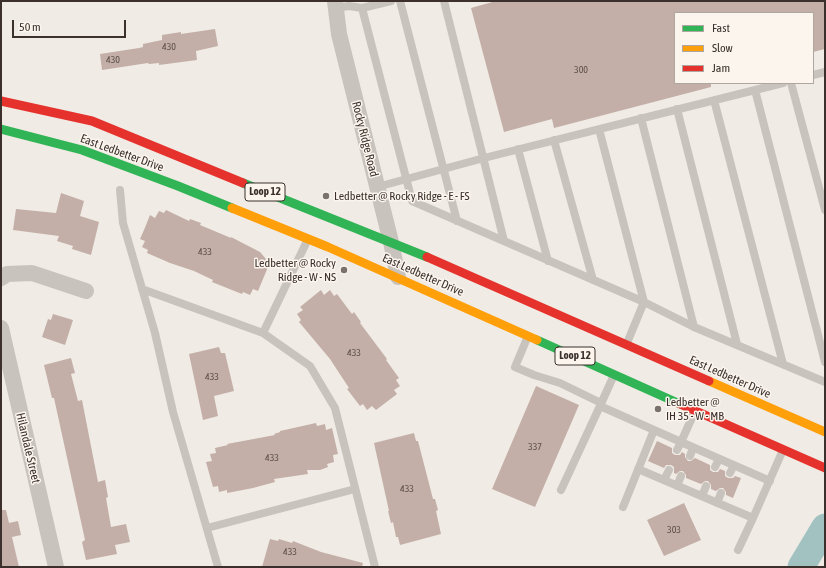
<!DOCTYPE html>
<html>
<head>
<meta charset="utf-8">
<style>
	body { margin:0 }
	#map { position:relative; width:826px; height:568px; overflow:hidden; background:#f0ebe5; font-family:"Asap Condensed",sans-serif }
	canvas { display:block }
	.frame { position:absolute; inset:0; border:2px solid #3b302b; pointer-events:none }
	.legend { position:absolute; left:674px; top:12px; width:140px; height:72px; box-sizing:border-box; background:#fbf5ee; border:1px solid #aea6a0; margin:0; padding:5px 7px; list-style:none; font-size:12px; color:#3b302b }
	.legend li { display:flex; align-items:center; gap:8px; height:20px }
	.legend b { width:20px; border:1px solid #aea6a0 }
	.scale { position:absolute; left:12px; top:20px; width:114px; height:18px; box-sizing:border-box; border:2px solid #3b302b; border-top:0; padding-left:5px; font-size:12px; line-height:14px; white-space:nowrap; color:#3b302b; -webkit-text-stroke:3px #fbf5ee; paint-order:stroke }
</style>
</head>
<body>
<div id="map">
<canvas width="826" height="568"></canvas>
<div class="frame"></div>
<ul class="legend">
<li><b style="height:5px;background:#30b455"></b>Fast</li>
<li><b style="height:5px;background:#ff9f0a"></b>Slow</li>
<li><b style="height:5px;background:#e5322d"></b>Jam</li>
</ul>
<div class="scale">50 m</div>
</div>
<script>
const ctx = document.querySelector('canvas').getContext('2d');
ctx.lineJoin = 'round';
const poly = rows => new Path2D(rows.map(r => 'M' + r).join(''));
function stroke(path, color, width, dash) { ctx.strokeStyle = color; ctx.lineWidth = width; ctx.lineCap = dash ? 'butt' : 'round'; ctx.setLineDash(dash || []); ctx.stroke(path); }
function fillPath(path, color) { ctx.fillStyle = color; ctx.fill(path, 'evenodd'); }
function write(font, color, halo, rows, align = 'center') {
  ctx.font = font + ' "Asap Condensed",sans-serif'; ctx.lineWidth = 3; ctx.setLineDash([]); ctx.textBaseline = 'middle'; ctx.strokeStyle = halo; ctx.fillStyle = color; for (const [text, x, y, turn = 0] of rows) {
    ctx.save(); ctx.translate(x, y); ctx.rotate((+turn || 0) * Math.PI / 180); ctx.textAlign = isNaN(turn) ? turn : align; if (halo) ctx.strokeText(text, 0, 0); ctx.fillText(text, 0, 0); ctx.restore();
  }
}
const river = poly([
	[801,567,825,527]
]);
const building = poly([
	[496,1,825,1,825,49,813,52,813,13,675,13,675,83,711,83,711,87,554,128,552,119,504,132,471,8],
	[215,29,218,46,196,51,197,60,159,65,159,63,149,64,148,63,102,70,100,54,139,48,143,47,143,44,162,40,162,35,181,32,181,34],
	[61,193,84,201,80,216,99,222,91,255,72,249,73,246,57,241,59,236,13,230,16,209,56,213],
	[166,210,189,221,190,219,201,223,200,225,231,238,231,237,260,252,266,259,263,265,268,267,258,291,253,289,250,295,243,292,242,294,212,282,213,280,194,271,170,263,147,253,148,250,142,247,145,241,140,239,144,230,150,215,155,218,159,211,164,213],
	[321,290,324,295,330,290,334,296,337,294,352,314,354,312,361,322,360,323,387,359,386,360,399,378,396,380,400,386,394,390,397,394,376,410,372,406,367,410,363,404,360,406,347,389,349,388,330,359,299,322,301,320,297,314,303,310,300,307],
	[53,314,73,320,65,345,42,337,48,319,51,320],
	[219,347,221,353,225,353,234,391,214,396,218,416,203,420,189,354],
	[71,358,75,373,71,374,78,401,82,400,98,482,105,480,108,497,106,498,111,527,126,524,130,542,115,545,117,554,86,560,82,542,85,540,54,398,52,398,44,365],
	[536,386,579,405,535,507,492,489],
	[316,423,317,426,325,424,326,430,332,428,338,454,333,455,334,462,327,464,328,467,320,470,307,470,308,474,274,479,275,482,253,488,227,493,227,490,219,492,218,486,213,487,206,462,212,461,210,454,216,453,215,448,228,445,227,444,275,435,274,434,280,432,280,431],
	[414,433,416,441,418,441,433,499,435,499,438,510,436,511,441,534,400,545,398,537,396,537,393,522,391,523,388,511,389,511,374,443],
	[657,441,672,448,672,453,675,455,680,455,682,452,685,454,685,457,688,461,691,461,695,458,710,465,710,470,713,472,718,472,720,469,725,471,725,476,728,478,733,478,735,476,741,478,733,498,726,495,726,492,723,488,720,488,716,491,711,489,711,485,708,481,705,481,701,484,686,478,686,475,683,471,680,471,676,474,674,473,674,467,671,465,666,465,664,468,648,461],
	[684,503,701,540,664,556,647,520],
	[1,510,6,510,9,523,18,521,21,535,12,537,19,567,1,567],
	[270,539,278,541,279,539,292,543,293,541,321,552,363,563,362,567,262,567]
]);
const lane = poly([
	[400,1,457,221],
	[444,1,504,241],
	[336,8,349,6,362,8,391,1],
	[362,8,412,201,644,302,694,327,825,382],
	[813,75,825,72],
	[791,83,825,210],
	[755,90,825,362],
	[714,100,783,364],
	[677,109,737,344],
	[641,118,694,327],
	[599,129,644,302,627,343],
	[554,140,593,280],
	[518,149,548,261],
	[377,187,484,158,783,83],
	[120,190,123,223,155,333,173,412,218,567],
	[142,289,263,333,310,366,335,408,375,567],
	[263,333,308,239],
	[528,336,515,367,534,375,560,383,601,403],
	[614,375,600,406,681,442,677,450],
	[695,411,681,442,770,481],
	[690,456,693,448],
	[715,467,719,459],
	[638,469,753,518,738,550],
	[730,473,734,465],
	[664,480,669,470],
	[677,486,681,476],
	[561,490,600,406],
	[702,496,706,486],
	[717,503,721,493],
	[623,507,654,430],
	[753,518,783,450],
	[207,528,355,489]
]);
const street = poly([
	[335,1,339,34,391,242,398,277],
	[1,278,7,274,32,273,86,291],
	[1,328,56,567]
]);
const fast = poly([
	[1,129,82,150,178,186,232,208],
	[243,183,427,257],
	[537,340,680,404]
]);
const slow = poly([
	[232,208,328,247,537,340],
	[709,381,825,432]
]);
const jam = poly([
	[1,101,92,121,243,183],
	[427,257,709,381],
	[680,404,825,468]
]);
const markers = [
	[326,196,4,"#7a716c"],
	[344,270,4,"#7a716c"],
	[658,409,4,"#7a716c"]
];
const numberNames = [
	["430",169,47],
	["430",113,60],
	["300",581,70],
	["433",205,252],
	["433",354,353],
	["433",212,377],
	["337",535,447],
	["433",272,458],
	["433",407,489],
	["303",674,530],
	["433",290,552]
];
const shields = [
	[265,192,40],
	[575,356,40]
];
const shieldNames = [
	["Loop 12",265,192],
	["Loop 12",575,356]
];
const streetNames = [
	["Rocky Ridge Road",365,139,76],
	["East Ledbetter Drive",122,153,20],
	["East Ledbetter Drive",423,275,24],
	["East Ledbetter Drive",730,377,24],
	["Hilandale Street",28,448,77]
];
const poiNames = [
	["Ledbetter @ Rocky Ridge - E - FS",334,196],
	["Ledbetter @ Rocky",336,263,"right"],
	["Ridge - W - NS",336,277,"right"],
	["Ledbetter @",666,402],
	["IH 35 - W - MB",666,416]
];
stroke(river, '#a1c2c1', 27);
fillPath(building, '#c3afa7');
stroke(lane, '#c9c3be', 8);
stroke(street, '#c9c3be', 16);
stroke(fast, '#30b455', 9);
stroke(slow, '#ff9f0a', 9);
stroke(jam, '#e5322d', 9);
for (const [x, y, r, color] of markers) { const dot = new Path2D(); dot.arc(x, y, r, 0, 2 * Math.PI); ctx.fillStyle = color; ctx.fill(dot); stroke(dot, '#fbf5ee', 1.5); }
write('10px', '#5d504a', null, numberNames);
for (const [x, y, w] of shields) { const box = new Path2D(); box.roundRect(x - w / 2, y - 9, w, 18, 3); ctx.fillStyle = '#fbf5ee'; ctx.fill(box); stroke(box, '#3b302b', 1); }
write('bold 11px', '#3b302b', null, shieldNames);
write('12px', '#3b302b', '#fbf5ee', streetNames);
write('12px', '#3b302b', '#fbf5ee', poiNames, 'left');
</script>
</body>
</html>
